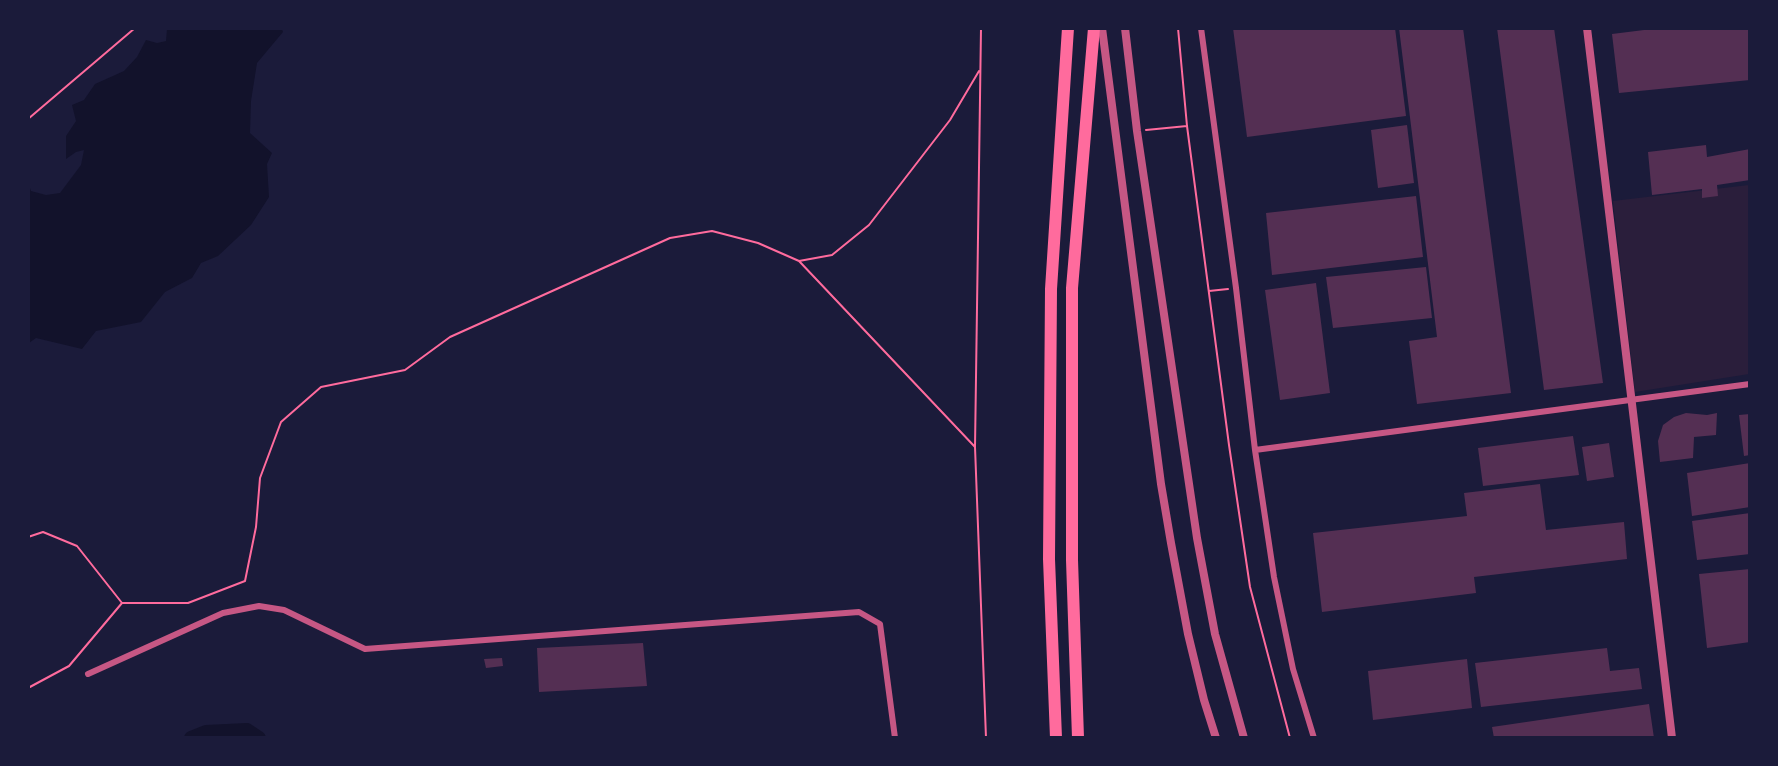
<!DOCTYPE html>
<html>
<head>
<meta charset="utf-8">
<style>
	body { margin:0 }
	#map { position:relative; width:1778px; height:766px; overflow:hidden; background:#1b1b3a; font-family:"Source Sans 3",sans-serif }
	canvas { display:block }
	.frame { position:absolute; inset:0; border:30px solid #1b1b3a; pointer-events:none }
</style>
</head>
<body>
<div id="map">
<canvas width="1778" height="766"></canvas>
<div class="frame"></div>
</div>
<script>
const ctx = document.querySelector('canvas').getContext('2d');
ctx.lineJoin = 'round';
function fillPath(path, color) { ctx.fillStyle = color; ctx.fill(path, 'evenodd'); }
const poly = rows => new Path2D(rows.map(r => 'M' + r).join(''));
function stroke(path, color, width, dash) { ctx.strokeStyle = color; ctx.lineWidth = width; ctx.lineCap = dash ? 'butt' : 'round'; ctx.setLineDash(dash || []); ctx.stroke(path); }
const green = poly([
	[1749,185,1749,374,1635,392,1613,201]
]);
const water = poly([
	[167,29,282,29,283,32,257,63,251,101,250,133,272,153,267,164,269,197,251,225,218,256,201,263,192,278,165,292,141,322,96,331,82,349,36,338,29,343,29,185,31,191,46,195,60,193,81,165,84,150,76,152,66,159,66,136,76,121,72,105,84,100,95,84,124,71,137,57,146,40,157,43,166,41]
]);
const canal = poly([
	[191,738,206,732,247,730,259,738]
]);
const building = poly([
	[1233,28,1395,28,1406,116,1247,137],
	[1399,28,1463,28,1511,393,1417,404,1409,341,1437,337],
	[1497,28,1554,28,1603,383,1544,390],
	[1660,28,1750,28,1750,80,1619,93,1612,34],
	[1407,125,1414,183,1378,188,1371,130],
	[1706,145,1707,157,1750,149,1750,180,1717,185,1718,196,1702,198,1702,189,1652,195,1648,152],
	[1416,196,1423,257,1272,275,1266,213],
	[1426,267,1432,318,1333,328,1326,277],
	[1316,283,1330,393,1280,400,1265,290],
	[1686,413,1707,415,1717,413,1716,435,1694,437,1693,458,1660,462,1658,441,1663,425,1674,417],
	[1750,414,1750,455,1744,456,1739,415],
	[1573,436,1579,475,1483,486,1478,448],
	[1609,443,1614,477,1587,481,1582,447],
	[1750,463,1750,507,1692,516,1687,473],
	[1540,484,1546,530,1624,522,1627,559,1474,577,1476,593,1322,612,1313,533,1467,516,1464,493],
	[1750,513,1750,554,1697,560,1692,521],
	[1750,569,1750,642,1707,648,1699,574],
	[643,643,647,686,539,692,537,648],
	[1607,648,1610,671,1639,668,1642,689,1481,707,1475,663],
	[502,658,503,666,486,668,484,659],
	[1467,659,1472,708,1373,720,1368,671],
	[1649,704,1654,738,1494,738,1492,727]
]);
const path = poly([
	[1178,28,1187,126,1229,445,1250,587,1290,738],
	[28,119,135,28],
	[1146,130,1187,126],
	[799,261,832,255,869,225,950,120,979,71],
	[1209,291,1228,289],
	[975,447,981,28],
	[28,537,43,532,77,546,122,603],
	[28,688,69,666,122,603,188,603,245,581,256,527,260,478,281,422,321,387,405,370,450,337,670,238,712,231,758,243,799,261,975,447,986,738]
]);
const minor = poly([
	[1201,28,1236,288,1255,450,1274,577,1293,669,1314,738],
	[1255,450,1750,384],
	[88,674,223,613,259,606,284,610,365,649,859,612,880,624,895,738]
]);
const tertiary = poly([
	[1102,28,1161,484,1171,543,1188,634,1204,700,1216,738],
	[1125,28,1137,131,1197,538,1215,634,1244,738],
	[1587,28,1672,738]
]);
const motorway = poly([
	[1056,738,1049,559,1051,289,1068,28],
	[1078,738,1072,560,1072,288,1094,28]
]);
fillPath(green, '#2a1e3b');
fillPath(water, '#12122b');
stroke(canal, '#12122b', 14);
fillPath(building, '#542f53');
stroke(path, '#ff6b9d', 2);
stroke(minor, '#c65784', 6);
stroke(tertiary, '#c65784', 8);
stroke(motorway, '#ff6b9d', 12);
</script>
</body>
</html>
